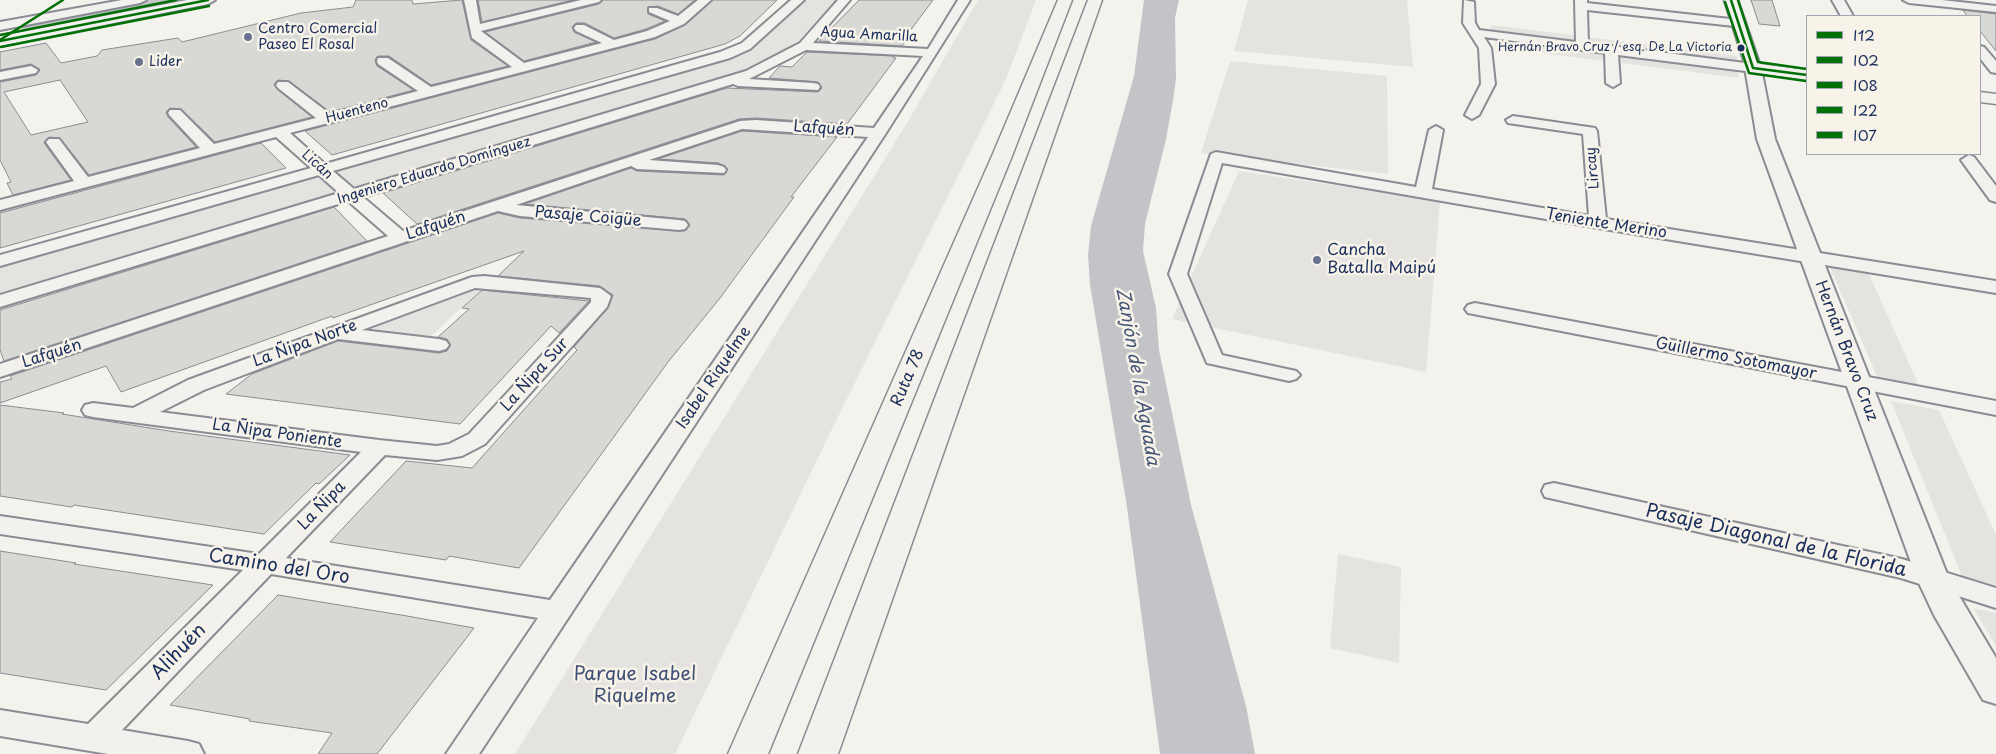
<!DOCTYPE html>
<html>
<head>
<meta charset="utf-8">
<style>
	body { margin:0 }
	#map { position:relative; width:1996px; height:754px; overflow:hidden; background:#f4f2ec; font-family:"Playpen Sans",sans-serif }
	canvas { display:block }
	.legend { position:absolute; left:1806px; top:15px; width:175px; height:140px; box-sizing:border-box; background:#f7f3e8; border:1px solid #9fa5b1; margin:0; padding:6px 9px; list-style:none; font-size:15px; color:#1b2f5e }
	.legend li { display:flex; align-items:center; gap:10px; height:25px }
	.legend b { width:25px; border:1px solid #9fa5b1 }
</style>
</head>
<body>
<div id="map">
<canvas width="1996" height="754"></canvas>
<ul class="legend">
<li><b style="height:6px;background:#007106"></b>I12</li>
<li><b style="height:6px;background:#007106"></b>I02</li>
<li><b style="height:6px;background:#007106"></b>I08</li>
<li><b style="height:6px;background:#007106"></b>I22</li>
<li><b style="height:6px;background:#007106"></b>I07</li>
</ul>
</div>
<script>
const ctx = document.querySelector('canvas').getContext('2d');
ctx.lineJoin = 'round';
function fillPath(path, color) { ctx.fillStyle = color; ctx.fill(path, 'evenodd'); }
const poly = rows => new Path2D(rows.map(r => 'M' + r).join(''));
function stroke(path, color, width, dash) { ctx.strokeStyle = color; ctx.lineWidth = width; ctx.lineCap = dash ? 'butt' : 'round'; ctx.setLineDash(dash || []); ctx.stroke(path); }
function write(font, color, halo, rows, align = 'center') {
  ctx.font = font + ' "Playpen Sans",sans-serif'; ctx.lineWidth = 5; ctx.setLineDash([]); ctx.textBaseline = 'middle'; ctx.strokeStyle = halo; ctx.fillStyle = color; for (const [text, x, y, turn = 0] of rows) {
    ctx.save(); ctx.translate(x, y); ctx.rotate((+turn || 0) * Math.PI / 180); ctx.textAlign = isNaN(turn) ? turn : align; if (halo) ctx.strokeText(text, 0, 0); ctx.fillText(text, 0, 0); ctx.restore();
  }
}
const built = poly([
	[802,0,836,0,793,46,778,57,746,72,0,296,0,265,752,47,766,37],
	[978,0,1036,0,1006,79,831,431,675,754,515,754,904,128],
	[1248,0,1407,0,1413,67,1234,51],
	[1492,25,1737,56,1738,63,1490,31],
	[1497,38,1737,70,1739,78,1495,47],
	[1230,61,1387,76,1388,174,1201,153],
	[1239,171,1440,201,1426,372,1172,319],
	[1829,265,1868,272,1921,390,1880,383],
	[473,287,482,288,428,339,369,332,368,327],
	[1891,401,1939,410,1996,535,1996,593,1966,586],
	[1338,554,1401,567,1399,663,1330,648],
	[1973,608,1996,613,1996,646]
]);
const water = poly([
	[1144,0,1179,0,1175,18,1176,79,1173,101,1166,139,1145,224,1143,251,1156,308,1159,350,1191,505,1246,706,1255,754,1160,754,1127,507,1090,285,1088,255,1091,226,1134,76]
]);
const canal = poly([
	[145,0,174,0,167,4,27,31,20,27,27,23,145,0]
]);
const building = poly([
	[356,0,412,0,413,4,462,0,471,40,508,66,431,85,389,56,378,56,375,60,377,66,414,90,330,112,289,81,278,80,274,84,277,89,312,117,215,142,181,109,170,108,166,112,168,117,196,147,89,175,60,138,49,137,44,143,71,180,13,195,7,183,11,182,0,160,0,82,36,75,40,70,31,64,0,70,0,52,46,43,61,63,97,56,102,50,178,38,182,42,301,13,353,7,356,0],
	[60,80,88,122,31,135,4,92,60,80],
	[478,0,573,0,482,22,478,0],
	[603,0,695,0,678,14,658,6,648,7,648,14,665,21,646,29,614,38,585,23,576,23,572,27,574,32,596,42,524,61,485,32,599,4,603,0],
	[713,0,777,0,740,36,725,44,421,130,332,155,305,131,655,39,685,25,713,0],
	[859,0,933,0,904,39,907,39,902,46,819,41,859,0],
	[1751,0,1772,0,1780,26,1759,24,1751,0],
	[1963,10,1996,14,1996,51,1980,31,1980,16,1967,16,1963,10],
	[807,52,894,56,893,58,896,58,847,124,756,118,739,119,417,224,383,193,727,88,818,92,822,88,818,82,769,78,780,66,792,67,807,52],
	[742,131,837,137,791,197,794,197,720,298,668,362,519,568,449,556,446,560,330,542,406,461,472,468,577,350,574,347,608,308,613,295,600,286,498,276,524,251,333,318,332,316,121,392,106,366,0,403,0,382,12,379,10,376,498,213,520,218,685,231,690,225,685,219,525,204,631,168,637,171,724,175,728,169,719,163,658,159,742,131],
	[261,143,286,168,0,248,0,213,261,143],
	[334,207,367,241,4,361,0,350,0,310,334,207],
	[482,290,589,301,559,333,551,326,460,424,226,394,252,374,338,341,439,353,447,351,450,344,447,339,438,337,469,309,462,308,482,290],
	[0,405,64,413,62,414,169,431,350,455,319,484,316,483,264,534,74,505,72,507,0,496,0,405],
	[0,551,76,563,74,564,213,585,106,690,0,673,0,551],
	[278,595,407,616,474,628,377,754,318,754,332,733,249,721,250,719,170,705,278,595]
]);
const minor = poly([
	[122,0,146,0,140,3,0,30,0,22,122,0],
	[464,0,476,0,480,24,581,0,601,0,599,2,481,31,524,63,602,43,576,31,574,28,576,25,584,25,614,40,647,31,670,21,649,12,649,8,657,8,678,16,698,0,711,0,684,24,655,37,290,133,325,164,720,52,742,43,791,0,804,0,750,49,730,58,333,171,354,189,746,71,800,43,838,0,850,0,813,43,928,49,958,0,970,0,886,133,479,754,446,754,538,618,271,574,122,730,188,741,199,744,204,754,108,754,0,736,0,710,88,724,243,570,0,534,0,516,259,554,361,452,93,417,85,415,82,410,85,405,93,403,133,408,188,380,472,277,484,276,600,288,611,296,607,307,485,444,462,456,437,460,385,455,286,558,550,600,868,137,742,129,649,160,718,165,724,167,726,170,724,173,637,169,631,166,516,205,679,220,685,221,688,225,685,229,679,230,520,216,498,211,0,377,0,364,388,236,348,201,0,307,0,295,339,193,319,175,0,266,0,255,311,168,276,137,0,210,0,200,74,181,46,142,49,139,59,139,88,177,200,148,170,116,168,113,170,110,180,110,214,144,316,118,278,88,276,85,278,82,288,82,330,114,418,91,378,64,377,61,378,58,388,58,431,87,512,67,472,38,464,0],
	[806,50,923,56,874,128,756,120,740,121,403,231,363,197,733,84,738,86,818,90,820,87,818,84,813,83,749,79,806,50],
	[475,288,591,298,591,302,469,434,449,444,437,446,379,440,160,412,204,390,338,339,439,351,446,349,449,345,446,341,439,339,362,330,475,288],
	[1464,0,1474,2,1475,23,1479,30,1576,42,1575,0,1587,0,1587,3,1739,20,1743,21,1743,27,1587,10,1588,43,1753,64,1760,68,1753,72,1618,55,1620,83,1613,87,1606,83,1605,53,1484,37,1491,48,1495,84,1479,115,1472,119,1465,115,1481,84,1479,48,1463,23,1464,0],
	[1832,0,1844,0,1853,16,1841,16,1832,0],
	[1903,0,1942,0,1996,6,1996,12,1909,3,1903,0],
	[1980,46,1984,47,1996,61,1996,73,1991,72,1980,58,1980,46],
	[31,66,38,70,36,73,0,80,0,72,31,66],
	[1513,116,1595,128,1597,131,1606,219,1996,281,1996,293,1598,228,1222,163,1187,274,1222,355,1296,371,1300,375,1296,379,1289,381,1207,363,1169,274,1211,154,1216,152,1416,187,1429,130,1436,126,1443,130,1432,189,1589,216,1583,134,1508,123,1506,120,1513,116],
	[1969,155,1974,157,1996,186,1996,202,1990,200,1961,160,1969,155],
	[1475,303,1996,401,1996,415,1468,313,1465,309,1468,305,1475,303],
	[1554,483,1902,559,1996,588,1996,608,1901,578,1545,497,1542,491,1545,485,1554,483]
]);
const tertiary = poly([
	[187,0,215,0,208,4,0,46,0,36,187,0],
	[1753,63,1761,68,1775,139,1949,579,1996,658,1996,704,1983,700,1934,615,1917,579,1757,139,1745,68,1753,63]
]);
const secondary = poly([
	[1724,0,1738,0,1760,64,1807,70,1807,80,1747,72,1724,0],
	[1980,92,1996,94,1996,104,1980,102,1980,92]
]);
const motorway = poly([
	[1058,0,1072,0,1012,156,768,754,728,754,992,156,1058,0],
	[1088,0,1102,0,838,754,798,754,1088,0]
]);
const bus1 = poly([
	[1731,0,1753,68,1807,75],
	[0,41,208,0]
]);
const bus2 = poly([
	[1,47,209,6]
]);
const bus3 = poly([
	[0,35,176,0]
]);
const bus4 = poly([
	[0,40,63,0]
]);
const bus5 = poly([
	[1725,2,1749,73,1806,81]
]);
const bus6 = poly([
	[1738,0,1758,62,1807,69]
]);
const markers = [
	[248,37,5,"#677390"],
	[1741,48,4.5,"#1b2f5e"],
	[139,62,5,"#677390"],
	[1317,260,5,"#677390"]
];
const farBusnames = [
	["Hernán Bravo Cruz / esq. De La Victoria",1732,48]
];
const farPoinames = [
	["Centro Comercial",258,29],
	["Paseo El Rosal",258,45],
	["Lider",149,62]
];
const farStreetnames = [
	["Agua Amarilla",869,35,3],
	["Huenteno",357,111,-15],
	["Licán",317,165,42],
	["Lircay",1593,168,-95],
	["Ingeniero Eduardo Domínguez",434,171,-17]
];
const streetNames = [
	["Lafquén",824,129,4],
	["Pasaje Coigüe",588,217,5],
	["Teniente Merino",1606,224,9],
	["Lafquén",436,226,-18],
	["La Ñipa Norte",305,344,-20],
	["Hernán Bravo Cruz",1846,351,69],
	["Lafquén",52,354,-18],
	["Guillermo Sotomayor",1736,359,11],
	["La Ñipa Sur",535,375,-48],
	["Isabel Riquelme",714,378,-56],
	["Ruta 78",908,378,-67],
	["La Ñipa Poniente",277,434,8],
	["La Ñipa",322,506,-46]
];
const poiNames = [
	["Cancha",1327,251],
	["Batalla Maipú",1327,269]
];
const waterNames = [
	["Zanjón de la Aguada",1137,377,80]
];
const nearStreetnames = [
	["Pasaje Diagonal de la Florida",1776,541,13],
	["Camino del Oro",279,567,9],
	["Alihuén",179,652,-46]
];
const nearParknames = [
	["Parque Isabel",635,675],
	["Riquelme",635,697]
];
fillPath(built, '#e4e3df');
fillPath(water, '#c2c4c8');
fillPath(canal, '#c2c4c8');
fillPath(building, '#d8d8d5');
stroke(building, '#898c92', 1);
stroke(minor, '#898c92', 4);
stroke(tertiary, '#898c92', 4);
stroke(secondary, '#898c92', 3);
stroke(motorway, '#898c92', 3);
fillPath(minor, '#f2f1ed');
fillPath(tertiary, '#f2f1ed');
fillPath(secondary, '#f2f1ed');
fillPath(motorway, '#f2f1ed');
stroke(bus1, '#007106', 2.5);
stroke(bus2, '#007106', 2.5);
stroke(bus3, '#007106', 2.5);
stroke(bus4, '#007106', 2.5);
stroke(bus5, '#007106', 2.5);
stroke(bus6, '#007106', 2.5);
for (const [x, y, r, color] of markers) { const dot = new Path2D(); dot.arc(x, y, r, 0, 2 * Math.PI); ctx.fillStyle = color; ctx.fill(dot); stroke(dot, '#f7f3e8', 2); }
write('12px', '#1b2f5e', '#f7f3e8', farBusnames, 'right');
write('14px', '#1b2f5e', '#f7f3e8', farPoinames, 'left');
write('14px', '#1b2f5e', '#f7f3e8', farStreetnames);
write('16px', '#1b2f5e', '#f7f3e8', streetNames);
write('16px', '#1b2f5e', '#f7f3e8', poiNames, 'left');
write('italic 18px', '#465679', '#f7f3e8', waterNames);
write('19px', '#1b2f5e', '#f7f3e8', nearStreetnames);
write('19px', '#415076', '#f7f3e8', nearParknames);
</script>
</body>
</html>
